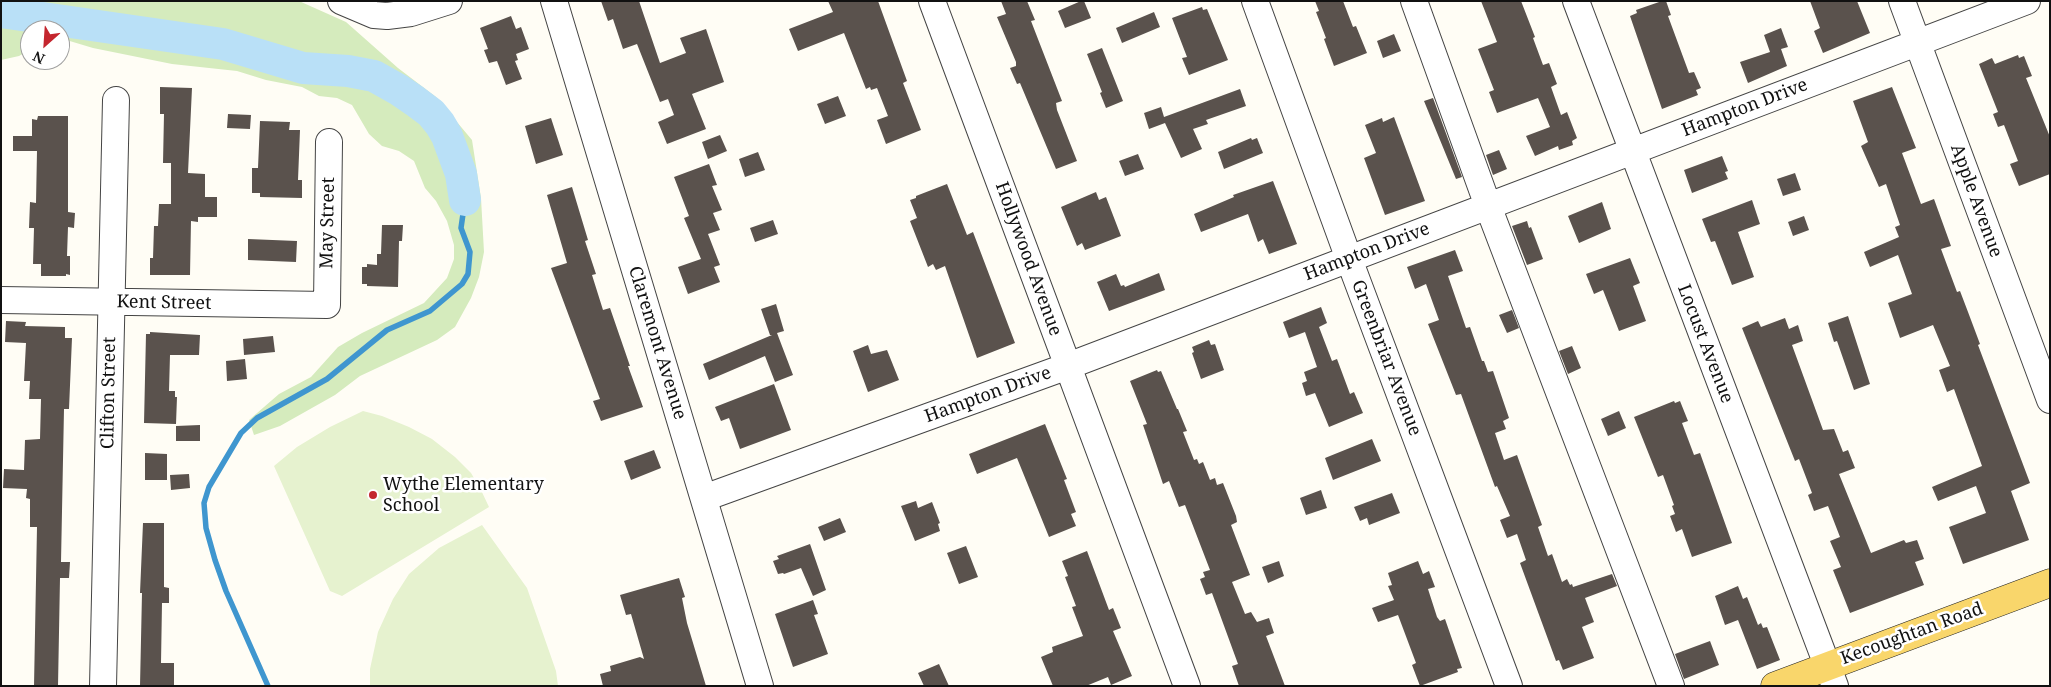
<!DOCTYPE html>
<html>
<head>
<meta charset="utf-8">
<style>
	body { margin:0 }
	#map { position:relative; width:2051px; height:687px; overflow:hidden; background:#fffdf5; font-family:"Noto Serif",serif }
	canvas { display:block }
	.frame { position:absolute; inset:0; border:2px solid #111; pointer-events:none }
	.north { position:absolute; left:20px; top:20px; width:50px; height:50px; box-sizing:border-box; background:#fff; border:1px solid #a0a0a0; border-radius:50%; rotate:206deg; font-size:14px; font-weight:700; line-height:20px; text-align:center; color:#111 }
	.north::after { content:''; display:block; margin:auto; width:18px; height:22px; background:#c4262e; clip-path:polygon(50% 0,100% 100%,50% 72%,0 100%) }
</style>
</head>
<body>
<div id="map">
<canvas width="2051" height="687"></canvas>
<div class="frame"></div>
<div class="north">N</div>
</div>
<script>
const ctx = document.querySelector('canvas').getContext('2d');
ctx.lineJoin = 'round';
function fillPath(path, color) { ctx.fillStyle = color; ctx.fill(path, 'evenodd'); }
const poly = rows => new Path2D(rows.map(r => 'M' + r).join(''));
function stroke(path, color, width, dash) { ctx.strokeStyle = color; ctx.lineWidth = width; ctx.lineCap = dash ? 'butt' : 'round'; ctx.setLineDash(dash || []); ctx.stroke(path); }
function write(font, color, halo, rows, align = 'center') {
  ctx.font = font + ' "Noto Serif",serif'; ctx.lineWidth = 5; ctx.setLineDash([]); ctx.textBaseline = 'middle'; ctx.strokeStyle = halo; ctx.fillStyle = color; for (const [text, x, y, turn = 0] of rows) {
    ctx.save(); ctx.translate(x, y); ctx.rotate((+turn || 0) * Math.PI / 180); ctx.textAlign = isNaN(turn) ? turn : align; if (halo) ctx.strokeText(text, 0, 0); ctx.fillText(text, 0, 0); ctx.restore();
  }
}
const green = poly([
	[1,1,299,1,346,22,398,68,436,97,472,140,481,198,484,252,479,277,471,298,455,327,437,340,360,376,335,395,280,426,254,435,249,420,279,394,311,377,338,347,362,333,424,303,447,278,454,259,454,245,447,221,436,201,425,188,414,161,399,151,382,146,369,134,352,105,337,98,319,96,302,87,266,80,237,71,172,64,93,48,63,39,60,40,60,30,30,30,30,50,19,56,1,60]
]);
const pitch = poly([
	[363,411,382,416,409,427,432,439,455,457,471,473,480,488,489,507,342,596,330,591,274,466,297,447,330,427],
	[482,525,527,588,556,671,558,686,370,686,370,669,378,632,393,599,409,574,439,548]
]);
const stream = poly([
	[268,686,226,591,215,560,206,528,204,503,209,487,241,433,257,418,327,379,387,330,430,311,462,284,468,274,470,252,461,228,465,200]
]);
const river = poly([
	[1,12,223,44,303,68,348,71,374,76,399,90,415,101,431,113,440,124,447,136,461,174,465,200]
]);
const building = poly([
	[601,1,639,1,660,63,686,53,680,38,706,29,724,82,692,94,706,129,667,144,658,122,674,115,668,99,660,102,637,44,623,49,613,19,608,21],
	[828,1,878,1,907,81,903,83,921,130,886,144,877,120,888,116,877,88,871,90,870,87,866,89,844,33,798,51,789,29,833,12],
	[1001,1,1027,1,1035,20,1031,21,1062,101,1056,103,1057,110,1077,161,1056,169,1020,83,1017,84,1010,68,1016,66,1016,62,997,17,1006,14],
	[1081,1,1084,1,1091,18,1065,28,1058,11],
	[1315,1,1343,1,1353,27,1356,26,1367,53,1334,66,1324,39,1326,38,1316,12,1319,11],
	[1481,1,1521,1,1535,37,1533,38,1543,65,1549,63,1557,84,1551,87,1561,115,1567,112,1577,138,1572,141,1573,145,1559,150,1558,146,1535,156,1526,136,1550,127,1538,98,1497,113,1489,92,1494,90,1478,49,1497,42],
	[1662,1,1666,1,1671,15,1668,16,1689,73,1694,72,1701,88,1696,90,1698,95,1662,109,1630,16,1637,13,1636,10],
	[1810,1,1857,1,1870,33,1823,53,1814,31,1820,28],
	[1202,7,1203,10,1207,9,1228,60,1189,75,1182,58,1187,57,1172,18],
	[1154,12,1160,27,1122,43,1116,28],
	[511,16,516,29,521,27,529,49,516,54,518,60,515,61,522,79,506,85,497,61,489,63,484,50,488,49,480,28],
	[1781,28,1788,47,1781,49,1787,66,1748,83,1740,62,1770,52,1764,35],
	[1394,34,1401,51,1383,58,1377,41],
	[1102,48,1123,101,1106,108,1100,93,1102,92,1087,54],
	[2018,55,2019,58,2024,56,2032,76,2026,78,2050,137,2050,174,2019,186,2010,164,2018,161,2004,125,1998,127,1993,114,1998,112,1979,64,1992,58,1995,64],
	[160,87,192,88,188,173,205,174,205,197,217,197,217,217,198,217,198,222,191,221,190,275,150,275,150,258,153,258,154,226,158,226,159,204,171,204,171,163,163,163,164,114,160,114],
	[1892,87,1916,148,1902,153,1921,204,1934,199,1951,246,1941,249,1957,292,1960,291,1968,312,1980,344,1978,345,2030,483,2011,491,2029,540,1963,564,1949,527,1986,513,1976,486,1938,501,1932,487,1982,466,1954,389,1947,392,1939,370,1950,366,1933,325,1900,338,1888,303,1912,294,1898,255,1870,267,1864,252,1899,237,1895,227,1900,225,1886,184,1879,187,1861,146,1868,142,1853,101],
	[1240,89,1246,106,1206,120,1208,124,1193,129,1202,149,1181,158,1165,123,1149,129,1144,113,1161,107,1164,117],
	[838,96,846,116,825,124,817,104],
	[1433,98,1462,177,1456,179,1424,101],
	[228,114,251,115,250,129,227,128],
	[38,116,68,116,68,212,75,213,74,228,68,227,67,256,70,256,70,275,66,274,66,276,41,276,41,264,33,264,34,228,29,228,30,202,36,203,37,151,13,151,13,136,32,136,32,119,37,120],
	[1394,117,1425,201,1385,215,1364,158,1376,153,1365,125,1382,118,1383,122],
	[551,118,563,155,536,164,525,126],
	[260,121,290,122,289,130,300,130,298,180,302,180,302,198,260,197,260,193,252,193,252,168,258,168],
	[720,135,727,151,708,159,702,142],
	[1251,138,1252,140,1257,138,1263,153,1224,169,1218,152],
	[1499,150,1507,169,1493,175,1486,155],
	[758,152,765,170,745,177,739,159],
	[1138,154,1144,169,1125,176,1119,161],
	[1722,156,1728,171,1725,172,1728,179,1692,193,1684,170],
	[709,164,717,185,712,186,722,210,713,213,720,230,708,234,720,265,714,267,720,282,688,294,678,267,701,259,684,218,689,216,674,177],
	[1795,173,1801,190,1783,196,1777,179],
	[1273,181,1297,244,1269,254,1263,239,1258,242,1248,214,1201,232,1194,214,1234,197,1233,195],
	[947,184,967,235,973,232,1015,343,977,358,945,266,936,270,933,264,928,267,910,221,917,218,910,200,916,198,916,196],
	[572,187,588,240,585,241,596,274,592,275,603,310,610,308,630,366,628,366,643,407,601,421,593,401,600,399,551,268,567,263,547,195],
	[1096,192,1099,200,1106,197,1121,236,1085,250,1082,243,1077,246,1061,207],
	[1752,200,1760,224,1738,232,1754,277,1732,285,1715,241,1711,242,1702,219],
	[1602,202,1611,229,1579,243,1568,216],
	[1804,216,1809,230,1793,236,1788,222],
	[773,220,778,234,755,242,750,228],
	[1527,221,1529,228,1531,227,1543,259,1527,265,1512,226],
	[382,225,403,225,402,241,399,241,398,287,367,286,367,284,362,284,362,267,367,267,367,264,377,265,377,254,381,254],
	[248,239,297,241,296,262,248,260],
	[1455,250,1463,271,1448,276,1466,328,1470,327,1482,361,1484,361,1488,372,1493,371,1509,418,1503,421,1506,429,1495,433,1504,460,1517,455,1542,525,1538,527,1548,556,1552,554,1562,582,1567,579,1570,585,1572,584,1573,587,1612,574,1617,586,1585,598,1594,622,1582,627,1594,658,1563,670,1559,660,1556,661,1520,563,1526,560,1517,534,1507,538,1500,520,1510,516,1497,486,1495,487,1461,394,1456,395,1428,324,1439,320,1426,284,1415,289,1407,267],
	[1630,258,1640,283,1633,286,1646,321,1619,331,1603,290,1594,294,1586,274],
	[1159,273,1165,290,1109,311,1097,282,1116,274,1121,286,1124,285,1125,287],
	[776,304,784,331,777,333,793,375,775,382,765,356,709,380,703,364,772,335,770,335,761,309],
	[1321,307,1327,323,1319,327,1332,361,1337,359,1350,394,1354,392,1363,413,1329,427,1315,393,1306,396,1302,383,1307,381,1304,372,1317,367,1305,332,1289,338,1283,322],
	[1512,310,1519,328,1507,333,1499,315],
	[1848,316,1870,384,1854,390,1837,341,1834,342,1828,323],
	[1785,318,1789,329,1798,325,1803,341,1792,345,1823,430,1834,429,1843,452,1848,450,1855,468,1839,474,1871,553,1904,540,1906,543,1917,540,1924,559,1915,562,1924,585,1850,613,1833,570,1841,567,1830,541,1840,537,1828,506,1814,511,1808,495,1812,493,1799,459,1795,461,1742,328,1758,321,1761,327],
	[6,321,26,322,25,326,65,327,65,338,72,338,69,409,64,409,61,562,70,562,69,578,60,578,58,686,34,686,37,527,30,527,30,499,26,498,27,489,3,488,4,469,24,470,25,440,40,439,41,399,29,399,30,381,24,381,26,343,5,342],
	[150,332,200,335,199,355,170,355,169,391,175,391,175,397,177,397,176,424,144,423,146,334,150,334],
	[273,336,275,352,244,355,243,339],
	[1209,340,1211,345,1215,344,1224,370,1201,379,1192,353,1194,352,1192,347],
	[868,345,871,354,887,350,899,380,868,392,853,351],
	[1572,346,1581,368,1568,374,1559,351],
	[245,359,247,379,227,381,226,361],
	[1157,370,1158,372,1161,371,1177,409,1178,409,1187,431,1183,432,1194,460,1197,459,1199,464,1203,462,1210,480,1215,478,1217,485,1223,483,1236,516,1237,522,1231,525,1250,575,1232,582,1245,614,1251,612,1257,622,1269,618,1274,633,1266,636,1285,686,1239,686,1232,666,1238,664,1212,593,1206,595,1200,579,1205,577,1203,572,1210,570,1185,505,1179,507,1169,481,1163,484,1143,425,1147,424,1130,381],
	[774,384,791,430,740,449,729,418,721,421,715,407],
	[1674,401,1675,403,1680,401,1688,421,1682,423,1694,455,1700,453,1732,543,1692,557,1682,529,1676,532,1670,516,1675,514,1672,506,1674,505,1663,475,1658,477,1634,417],
	[1619,411,1626,428,1608,436,1601,419],
	[1045,424,1067,479,1064,480,1076,512,1071,514,1076,526,1049,537,1017,458,977,474,969,454],
	[200,425,200,441,176,441,176,426],
	[1372,439,1381,461,1333,480,1325,458],
	[654,450,661,468,631,480,624,461],
	[145,453,167,454,167,480,145,480],
	[189,474,190,488,171,490,170,475],
	[1321,490,1327,508,1306,515,1300,498],
	[1392,493,1400,513,1369,525,1367,518,1360,521,1354,507],
	[916,501,918,508,932,502,940,523,938,524,940,531,915,541,901,506],
	[840,518,846,532,824,541,818,527],
	[143,523,164,523,164,587,169,588,169,603,162,603,161,663,174,663,174,686,140,686,142,593,140,593],
	[810,544,826,590,813,596,801,568,784,574,783,573,778,574,773,561,779,559,777,556],
	[966,546,978,577,959,584,947,553],
	[1087,551,1109,610,1113,608,1121,628,1113,631,1132,676,1111,685,1108,677,1086,686,1053,686,1041,657,1053,652,1052,647,1083,636,1072,607,1076,606,1065,577,1068,576,1062,561],
	[1279,561,1284,576,1268,583,1262,567],
	[1418,561,1423,574,1429,571,1435,587,1428,589,1437,617,1440,621,1445,619,1462,668,1457,669,1458,672,1420,686,1412,665,1416,663,1398,615,1378,622,1372,608,1394,600,1388,586,1392,585,1388,573],
	[679,578,685,597,682,598,687,623,706,686,603,686,600,674,611,671,610,666,640,657,644,659,631,614,626,615,620,595],
	[1738,586,1743,599,1747,597,1758,625,1761,623,1763,628,1767,627,1780,660,1757,669,1738,620,1725,625,1715,596],
	[813,600,818,614,814,615,828,654,793,667,775,614],
	[1710,641,1719,665,1684,679,1675,654],
	[939,664,949,686,924,686,918,673]
]);
const minor = poly([
	[341,1,374,15,387,16,411,13,449,1],
	[554,1,760,686],
	[932,1,1187,686],
	[1255,1,1349,259,1509,686],
	[1414,1,1488,206,1671,686],
	[1576,1,1835,686],
	[1902,1,2050,400],
	[1,300,327,305,329,142],
	[704,498,1068,366,2027,1],
	[103,686,116,100]
]);
const major = poly([
	[1775,686,2050,583]
]);
const markers = [
	[373,495,5,"#c4262e"]
];
const streetNames = [
	["Hampton Drive",1745,108,-21],
	["Apple Avenue",1976,201,70],
	["May Street",328,223,-89],
	["Hampton Drive",1367,252,-21],
	["Hollywood Avenue",1028,259,70],
	["Kent Street",164,303,1],
	["Claremont Avenue",657,343,73],
	["Locust Avenue",1705,344,69],
	["Greenbriar Avenue",1386,358,69],
	["Clifton Street",109,393,-89],
	["Hampton Drive",988,395,-20],
	["Kecoughtan Road",1912,634,-20]
];
const poiNames = [
	["Wythe Elementary",383,485],
	["School",383,506]
];
fillPath(green, '#d5ebbd');
fillPath(pitch, '#e6f2cf');
stroke(stream, '#3f96cf', 5.5);
stroke(river, '#b9e0f7', 32);
fillPath(building, '#5a524d');
stroke(minor, '#444', 28);
stroke(major, '#222', 29);
stroke(minor, '#fff', 26);
stroke(major, '#f9d66b', 28);
for (const [x, y, r, color] of markers) { const dot = new Path2D(); dot.arc(x, y, r, 0, 2 * Math.PI); ctx.fillStyle = color; ctx.fill(dot); stroke(dot, '#fff', 2); }
write('18px', '#111', '#fff', streetNames);
write('18px', '#111', '#fff', poiNames, 'left');
</script>
</body>
</html>
